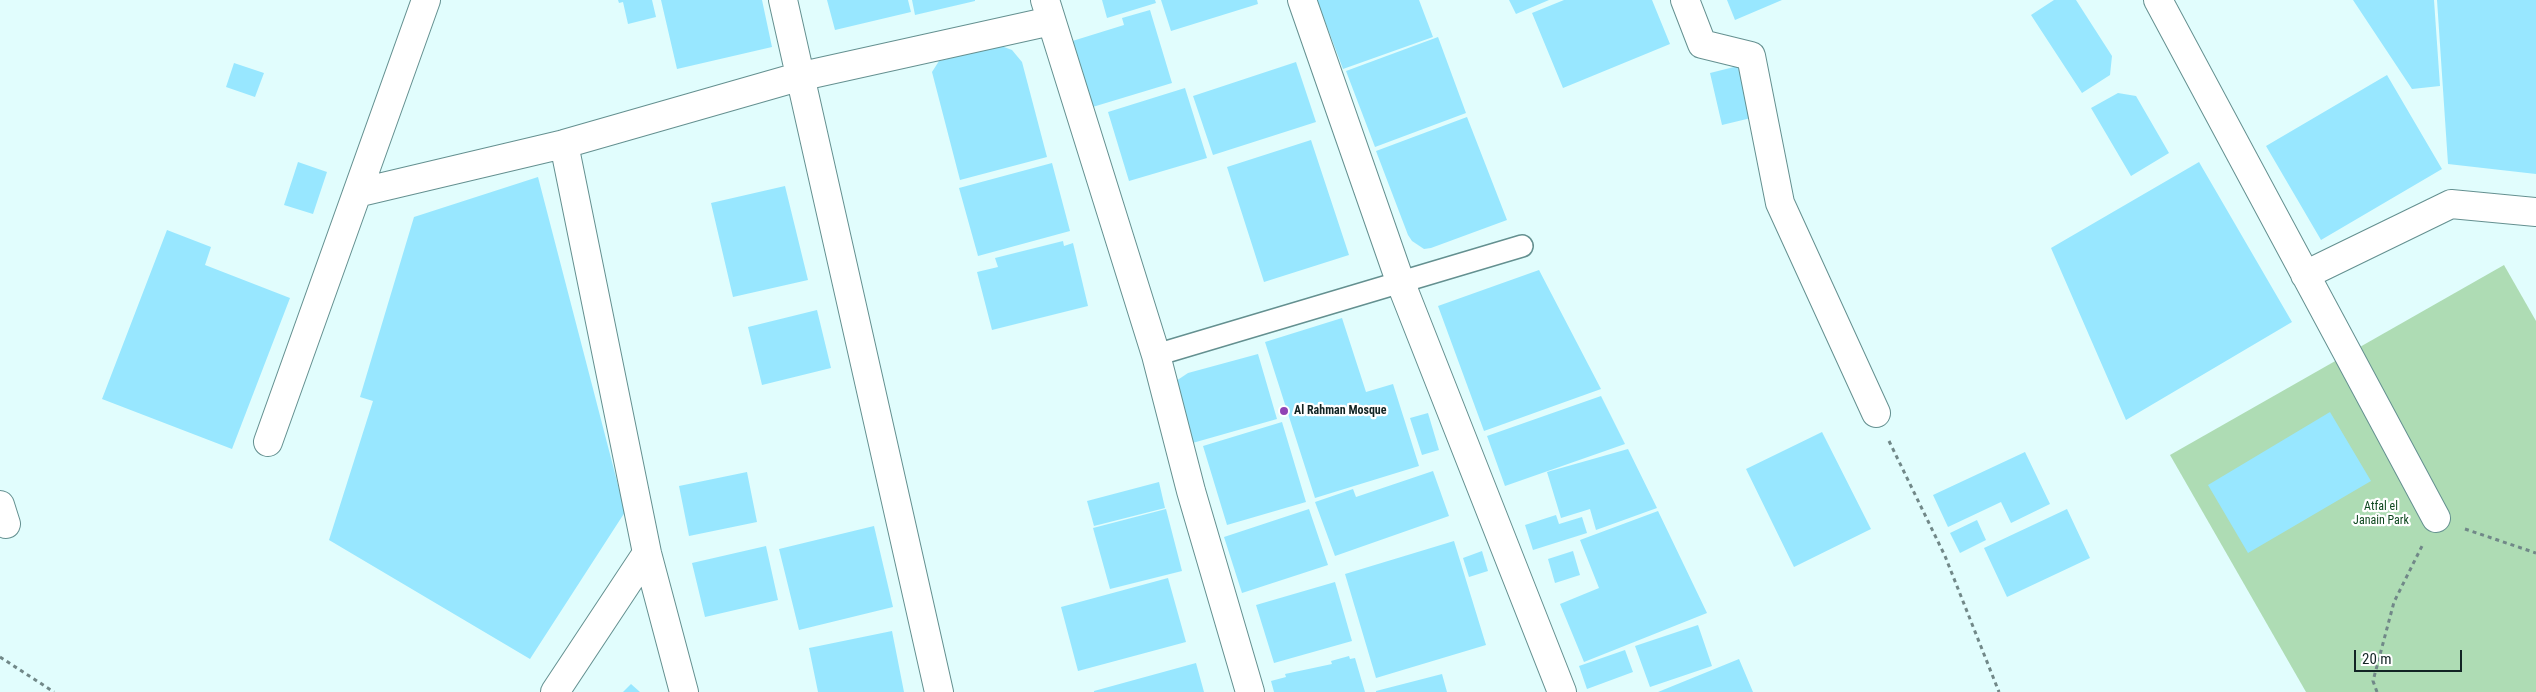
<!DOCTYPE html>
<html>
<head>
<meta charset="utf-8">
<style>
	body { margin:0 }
	#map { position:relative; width:2536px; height:692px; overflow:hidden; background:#e1fdfd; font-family:"Roboto Condensed",sans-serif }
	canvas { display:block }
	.scale { position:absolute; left:2354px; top:650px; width:108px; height:22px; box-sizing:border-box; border:2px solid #122424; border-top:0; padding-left:6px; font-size:15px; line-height:18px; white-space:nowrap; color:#122424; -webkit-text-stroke:4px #fff; paint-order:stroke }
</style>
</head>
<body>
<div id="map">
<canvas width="2536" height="692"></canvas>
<div class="scale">20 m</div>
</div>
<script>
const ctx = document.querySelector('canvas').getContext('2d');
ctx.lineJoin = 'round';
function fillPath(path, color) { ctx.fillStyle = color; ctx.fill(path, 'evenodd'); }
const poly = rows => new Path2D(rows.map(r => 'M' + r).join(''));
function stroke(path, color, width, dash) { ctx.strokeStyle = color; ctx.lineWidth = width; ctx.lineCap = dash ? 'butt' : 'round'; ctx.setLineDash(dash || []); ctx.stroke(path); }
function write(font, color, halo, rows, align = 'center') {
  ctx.font = font + ' "Roboto Condensed",sans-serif'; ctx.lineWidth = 4.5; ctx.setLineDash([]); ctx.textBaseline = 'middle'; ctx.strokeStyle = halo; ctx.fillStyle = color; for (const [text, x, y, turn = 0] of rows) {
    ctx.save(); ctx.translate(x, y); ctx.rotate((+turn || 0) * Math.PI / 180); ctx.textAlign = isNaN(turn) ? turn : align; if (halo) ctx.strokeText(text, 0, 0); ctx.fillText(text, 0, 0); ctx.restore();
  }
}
const green = poly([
	[2504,265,2536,321,2536,692,2306,692,2170,455]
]);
const building = poly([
	[618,0,652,0,656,17,628,24,623,2,619,3],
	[661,0,762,0,772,47,677,69],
	[827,0,908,0,911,12,835,30],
	[912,0,975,0,975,1,915,15],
	[1102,0,1155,0,1156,3,1107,18],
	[1161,0,1257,0,1258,4,1171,31],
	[1317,0,1419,0,1433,37,1343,69],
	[1509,0,1549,0,1516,14],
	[1564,0,1652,0,1670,44,1563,88,1532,13],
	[1727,0,1782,0,1735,20],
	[2054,0,2076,0,2112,56,2110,75,2082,93,2031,15],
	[2353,0,2434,0,2440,86,2412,89],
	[2437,0,2536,0,2536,174,2448,164],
	[1150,10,1172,83,1086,109,1066,43,1124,25,1122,18],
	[1438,37,1466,113,1375,147,1346,71],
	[995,47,1004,47,1012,50,1022,62,1047,157,960,180,932,72,939,61],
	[1296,62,1316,122,1213,155,1193,96],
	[234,63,264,73,255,97,226,87],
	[1738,66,1751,118,1722,125,1710,73],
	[2387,75,2442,169,2321,240,2266,146],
	[1185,88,1207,158,1129,181,1108,112],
	[2118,93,2136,96,2169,153,2131,176,2091,108],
	[1467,117,1507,220,1431,248,1424,249,1412,241,1408,235,1376,151],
	[1311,140,1349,255,1264,282,1227,167],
	[298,162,327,172,313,214,284,205],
	[2199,162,2292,322,2126,420,2051,248],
	[1052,163,1070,231,978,256,959,188],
	[538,177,625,512,530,659,329,540,373,401,360,397,414,217],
	[785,186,808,280,733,297,711,203],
	[167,230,211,247,205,265,290,298,232,449,102,399],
	[1063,241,1064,246,1073,243,1088,306,992,330,977,272,998,267,995,258],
	[1539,270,1601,389,1484,431,1438,306],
	[817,310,831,368,762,385,748,327],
	[1342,318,1366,392,1393,384,1419,466,1315,498,1265,342],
	[1258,354,1277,419,1189,444,1176,381,1188,373],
	[1601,396,1625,444,1505,486,1487,436],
	[2330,412,2371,481,2248,553,2208,485],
	[1428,413,1439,450,1422,455,1410,418],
	[1282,422,1306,502,1227,525,1203,446],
	[1822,432,1871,529,1794,567,1746,469],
	[1628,449,1657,508,1596,530,1590,509,1561,518,1547,472],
	[2025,452,2050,504,2011,523,2001,502,1948,527,1933,495],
	[1433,471,1449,516,1335,556,1315,502,1353,489,1356,497],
	[747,472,757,522,689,536,679,486],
	[1159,482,1165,508,1094,526,1087,501],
	[1166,509,1182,571,1110,589,1093,528],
	[1309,509,1328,565,1242,593,1224,537],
	[2067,509,2090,558,2007,597,1984,548],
	[1658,511,1707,613,1584,662,1560,604,1599,588,1580,540],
	[1556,515,1559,524,1582,517,1587,533,1533,550,1525,525],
	[1977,520,1986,540,1960,553,1950,533],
	[874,526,893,607,799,630,779,549],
	[1454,541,1486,645,1376,678,1345,574],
	[766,546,778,600,705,617,692,563],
	[1482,551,1488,571,1469,577,1463,558],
	[1573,551,1580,575,1555,583,1548,559],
	[1168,578,1186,642,1078,671,1061,607],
	[1335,582,1352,641,1274,663,1256,605],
	[1698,625,1712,666,1650,687,1635,646],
	[892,631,904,692,818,692,809,648],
	[1625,650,1633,672,1587,689,1579,666],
	[1349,656,1350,659,1355,658,1365,692,1274,692,1271,681,1286,677,1285,674,1332,664,1331,661],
	[1739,659,1753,692,1658,692],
	[1196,663,1204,692,1094,692,1094,691],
	[1442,674,1447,692,1376,692,1376,691],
	[631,684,640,692,623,692]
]);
const path = poly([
	[1889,441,1945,556,1999,692],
	[2465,529,2536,553],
	[0,657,54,692],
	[2377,692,2373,681,2394,602,2422,546]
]);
const lane = poly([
	[1156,355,1522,246]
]);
const street = poly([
	[783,0,939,692],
	[1045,0,1156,355,1191,491,1250,692],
	[1302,0,1400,281,1562,692],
	[1685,0,1702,44,1751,56,1780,203,1876,413],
	[2158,0,2436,518],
	[564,144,647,553,684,692],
	[357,193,564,144,798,77,1051,21],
	[2305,275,2451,204,2536,212],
	[268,442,426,0],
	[0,505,6,524],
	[555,692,647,553]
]);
const markers = [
	[1284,411,5,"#9043b4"]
];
const poiNames = [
	["Al Rahman Mosque",1294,411]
];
const parkNames = [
	["Atfal el",2381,507],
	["Janain Park",2381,521]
];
fillPath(green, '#aedcb4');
fillPath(building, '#98e7ff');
stroke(lane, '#649090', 24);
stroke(street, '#649090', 30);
stroke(path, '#718888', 3, [4, 4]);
stroke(lane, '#fff', 21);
stroke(street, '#fff', 28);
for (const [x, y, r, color] of markers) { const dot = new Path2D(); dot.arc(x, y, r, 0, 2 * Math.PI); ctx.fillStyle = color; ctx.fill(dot); stroke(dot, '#fff', 2); }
write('bold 12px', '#122424', '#fff', poiNames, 'left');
write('12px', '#0e481f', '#fff', parkNames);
</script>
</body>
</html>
